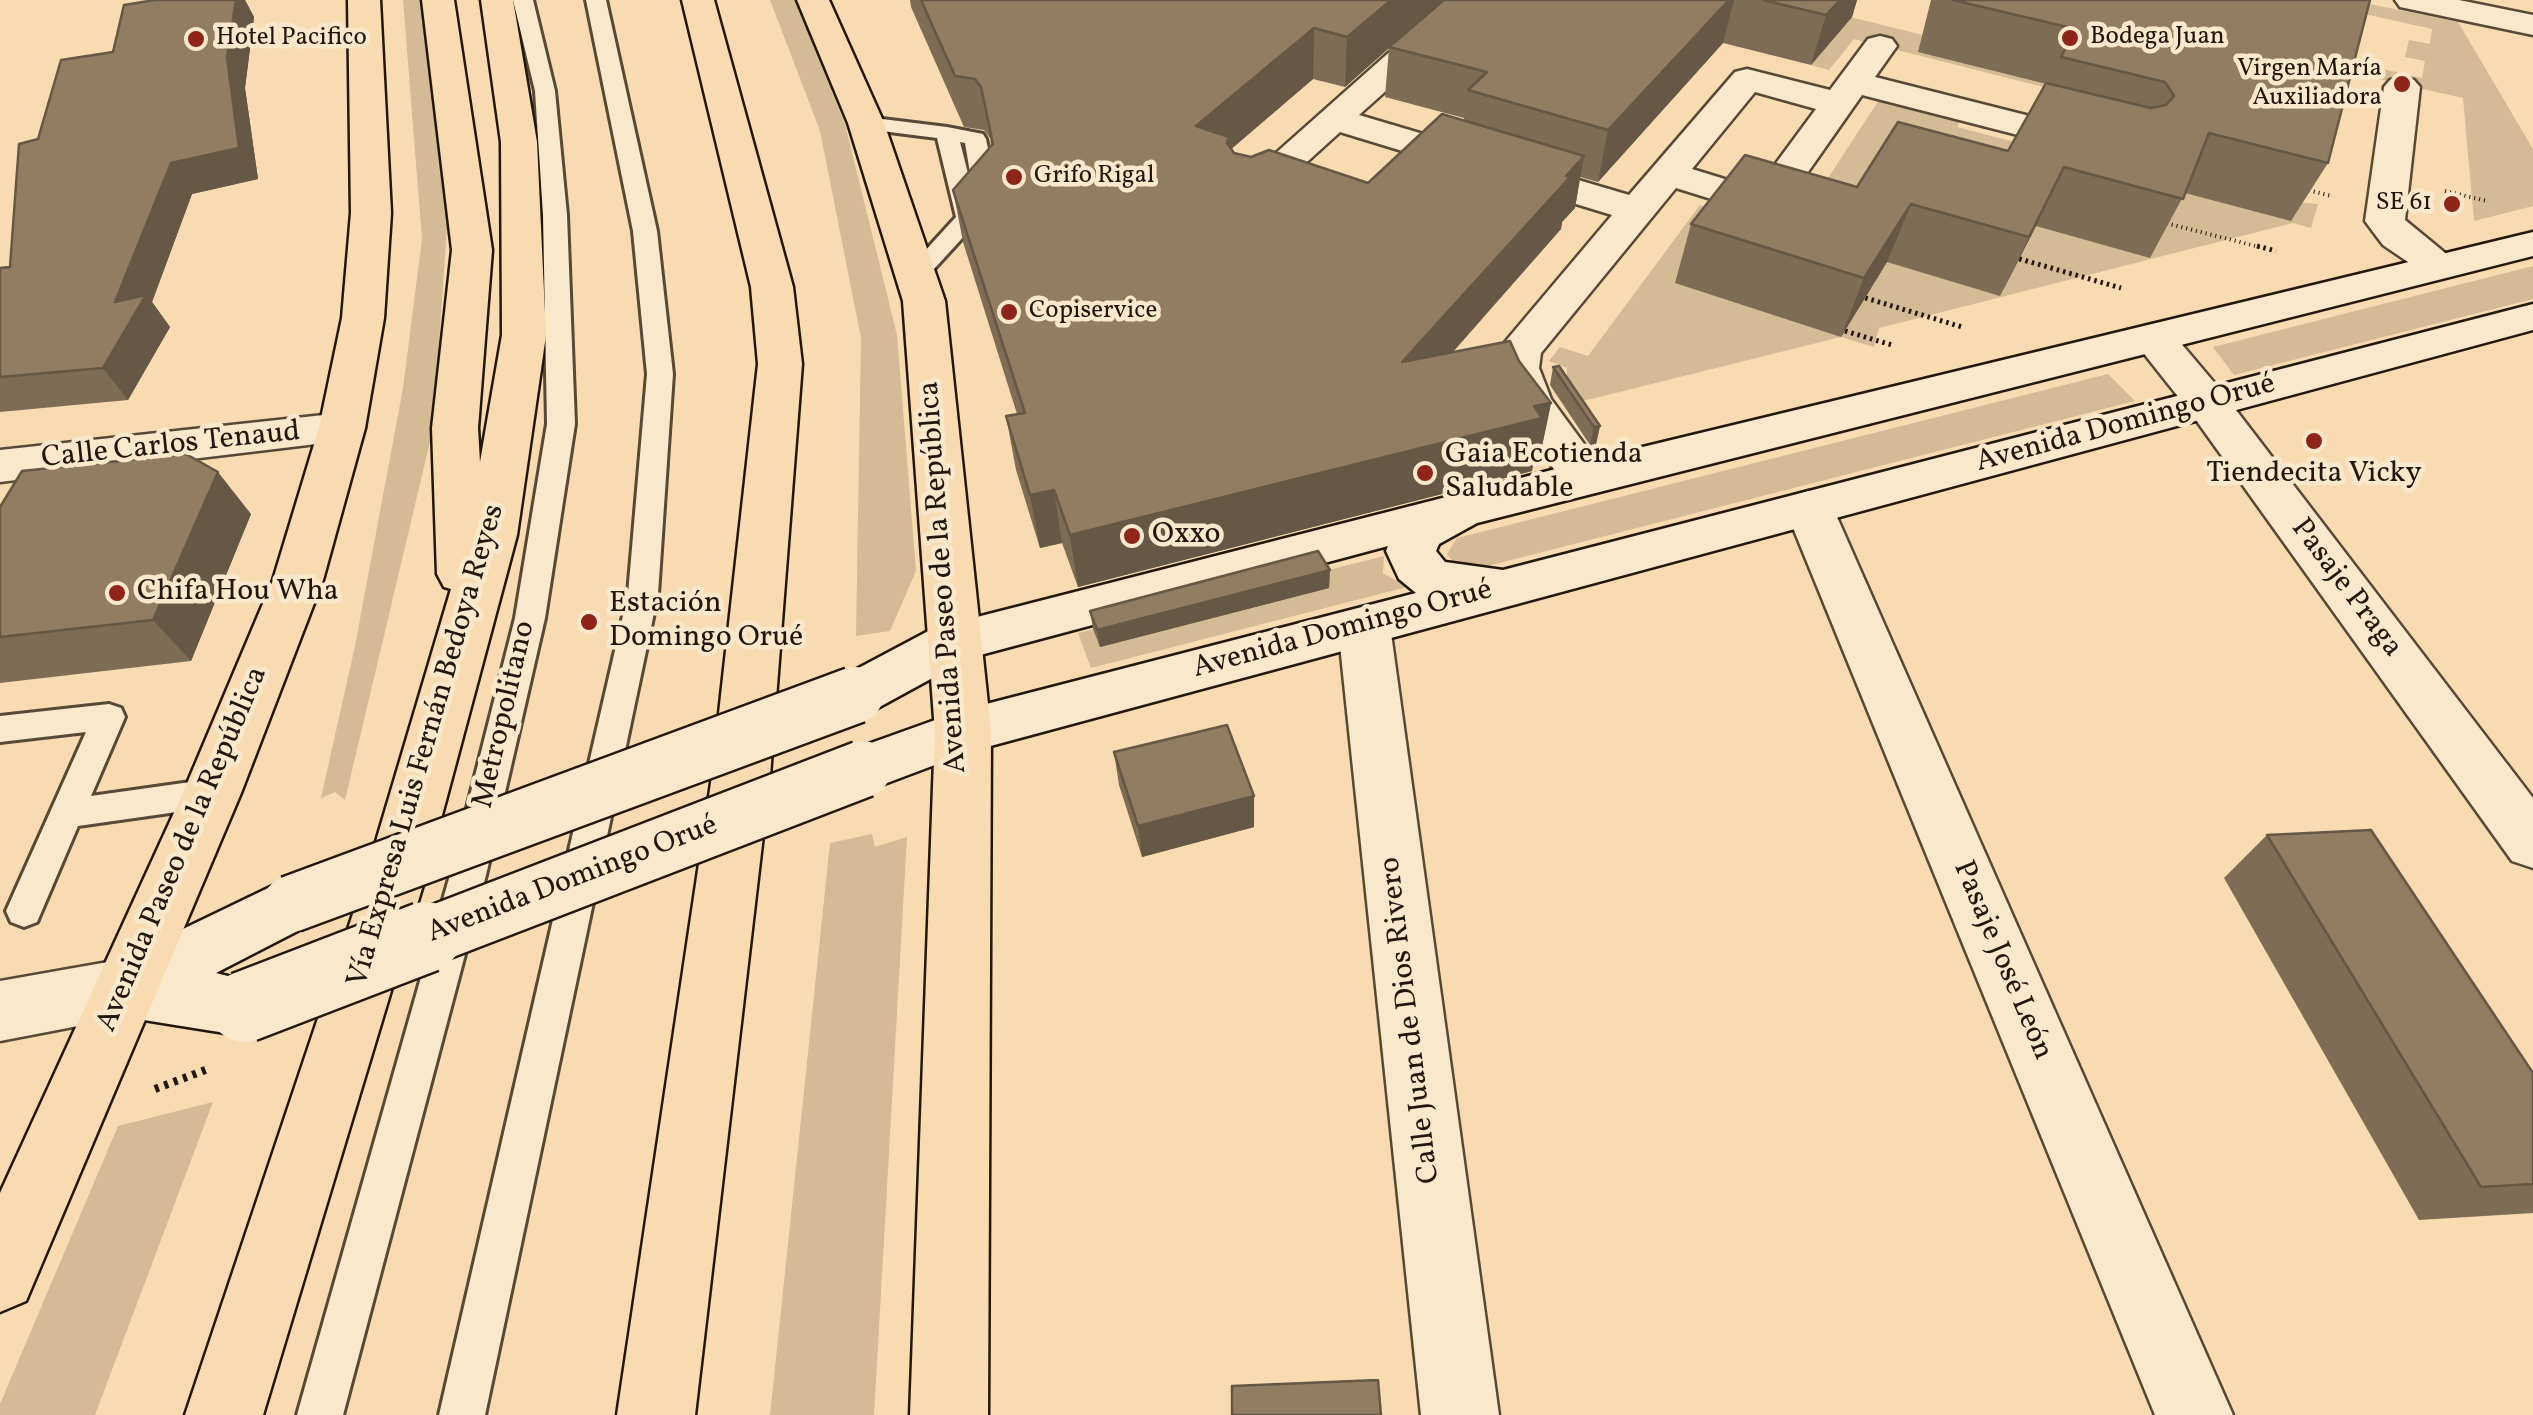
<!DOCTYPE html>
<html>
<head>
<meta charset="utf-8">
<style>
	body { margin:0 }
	canvas { display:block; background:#f8dbb1 }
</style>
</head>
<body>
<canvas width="2533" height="1415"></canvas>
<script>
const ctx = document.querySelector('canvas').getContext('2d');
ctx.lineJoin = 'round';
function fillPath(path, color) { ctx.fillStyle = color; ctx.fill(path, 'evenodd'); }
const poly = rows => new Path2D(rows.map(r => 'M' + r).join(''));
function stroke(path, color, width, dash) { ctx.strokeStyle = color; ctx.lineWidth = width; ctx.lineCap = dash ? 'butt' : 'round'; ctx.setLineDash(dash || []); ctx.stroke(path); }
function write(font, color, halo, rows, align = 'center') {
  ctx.font = font + ' Vollkorn,serif'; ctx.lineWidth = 9; ctx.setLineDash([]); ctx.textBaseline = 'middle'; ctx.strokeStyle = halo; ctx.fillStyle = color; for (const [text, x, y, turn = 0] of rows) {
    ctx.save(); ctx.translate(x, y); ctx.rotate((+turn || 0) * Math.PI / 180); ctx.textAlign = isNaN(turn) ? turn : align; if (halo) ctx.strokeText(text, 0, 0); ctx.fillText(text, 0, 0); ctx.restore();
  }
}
const green = poly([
	[403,0,424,0,447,227,433,429,345,800,335,792,321,798,355,646,403,388,422,239],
	[770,0,795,0,845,124,897,335,916,571,890,631,856,636,861,338,820,131],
	[1966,0,1988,0,1983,10,2058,27,2011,19,2003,34,2026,40,2016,57,1992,51,1982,68,2128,105,2137,88,2118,82,2127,64,2300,107,2306,89,2286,84,2292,66,2312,70,2317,54,2422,78,2425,61,2405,57,2407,48,2409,40,2430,44,2432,29,2302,0,2350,0,2458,22,2533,149,2533,206,2474,221,2463,98,2339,70,2313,153,2151,114,2142,135,2168,142,2159,162,2132,155,2122,176,2017,148,2006,167,2032,174,2021,196,1994,188,1982,210,1877,180,1864,200,1890,208,1876,231,1849,222,1834,246,1792,233,1881,97,1962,117,1957,127,2114,168,2138,111,1854,39,1829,70,1811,65,1824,49,1807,44,1821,28,1838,32,1850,17,1939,39,1949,23,1933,19,1938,10,1944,3,1961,7],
	[2177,191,2318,204,2311,228,2293,223,1879,328,1874,347,1841,337,1579,402,1567,382,1567,368,1549,361,1560,347,1588,356,1700,205,1887,262],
	[2533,266,2533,299,2234,375,2213,347],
	[2108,374,2135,401,1476,569,1453,562,1447,554,1457,538],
	[1384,556,1383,573,1407,587,1091,668,1078,633],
	[872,834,875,847,907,837,874,1415,770,1415,830,843],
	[213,1102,95,1415,0,1415,0,1404,118,1126]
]);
const pathFar1 = poly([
	[2304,189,2331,196],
	[2445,191,2487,201],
	[2162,222,2267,249]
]);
const path = poly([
	[2257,246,2276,251],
	[2013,257,2121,288],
	[1859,296,1962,327],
	[1845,331,1892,345]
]);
const service = poly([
	[513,0,533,0,555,91,567,215,575,424,545,618,486,875,343,1415,297,1415,450,875,515,618,547,424,543,215,535,91,513,0],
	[586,0,606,0,657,231,673,374,658,594,485,1415,439,1415,628,594,647,374,633,231,586,0],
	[866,117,947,127,983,134,986,139,998,197,992,205,976,205,980,218,976,223,924,280,915,282,903,275,956,217,937,138,858,128,855,123,858,118,866,117],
	[960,142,965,143,974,197,960,142],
	[109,704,121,708,125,717,91,796,212,779,224,783,229,793,224,803,212,807,78,826,37,922,24,927,11,922,6,911,86,732,0,742,0,716,109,704]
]);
const minor = poly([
	[2395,0,2459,0,2533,15,2533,35,2400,7,2395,0],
	[1442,13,1454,16,1459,23,1454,30,1359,115,1629,195,1735,72,1747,69,1830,90,1868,39,1880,36,1892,39,1897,46,1875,77,2109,136,2114,144,2109,152,2096,155,1862,95,1780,212,1766,216,1676,188,1541,353,1539,368,1551,399,1609,478,1602,489,1585,494,1568,489,1513,412,1495,368,1505,342,1612,215,1340,132,1264,201,1250,205,1236,201,1231,193,1430,16,1442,13],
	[1755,92,1816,109,1757,189,1692,169,1755,92],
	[2402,76,2414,80,2420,87,2405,220,2461,266,2455,275,2441,278,2427,275,2383,245,2365,221,2384,87,2390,80,2402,76],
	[2153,324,2168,328,2223,393,2533,798,2533,868,2512,861,2191,413,2138,346,2131,337,2138,328,2153,324],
	[342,413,358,417,365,428,358,439,0,482,0,450,342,413],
	[1809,491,1826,496,1833,508,2233,1415,2155,1415,1785,508,1792,496,1809,491],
	[1364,607,1383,612,1390,626,1499,1415,1421,1415,1338,626,1345,612,1364,607],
	[125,959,148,968,157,988,148,1008,125,1017,0,1041,0,981,125,959]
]);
const secondary = poly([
	[2533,232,2533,256,1477,523,1439,544,1436,551,1445,562,1503,570,2533,304,2533,330,972,751,863,792,843,785,835,769,843,753,963,710,1416,593,1399,579,1386,551,1388,546,969,658,874,710,855,716,836,710,828,695,836,680,934,628,1626,451,2533,232],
	[291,877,313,885,322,904,313,923,216,973,267,986,276,1007,267,1028,244,1036,125,1017,102,1008,93,988,102,968,291,877]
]);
const primary = poly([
	[348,0,380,0,391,213,384,318,365,428,323,580,241,793,26,1301,0,1312,0,1193,183,793,273,580,319,428,342,318,351,213,348,0],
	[797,0,829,0,884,123,945,301,991,732,988,1415,910,1415,935,732,903,301,848,123,797,0]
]);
const motorway = poly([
	[422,0,454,0,492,250,478,428,480,462,502,335,501,142,481,0,513,0,537,142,546,335,517,535,426,875,263,1415,185,1415,366,875,451,589,444,587,437,574,432,428,452,250,422,0],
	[682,0,714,0,793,287,802,364,770,776,695,1415,617,1415,712,776,758,364,751,287,682,0]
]);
const pathBridge = poly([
	[155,1089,208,1069]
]);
const secondaryBridgeFar1 = poly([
	[291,904,855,695],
	[419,940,863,769]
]);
const secondaryBridge = poly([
	[244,1007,426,937]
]);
const wall = poly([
	[155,0,245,0,254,17,245,88,258,179,192,194,152,302,170,327,128,400,0,412,0,268,10,267,38,139],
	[910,0,1857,0,1852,17,1811,65,1723,43,1598,182,1580,177,1575,208,1562,222,1561,229,1453,352,1519,361,1551,403,1540,456,1534,458,1532,471,1078,587,1062,543,1040,548,1016,470,1006,416,1017,414,963,242,953,190,991,147,990,138,984,130,964,127,911,7],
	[1389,48,1385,97,1464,118,1464,120,1368,183,1234,153,1231,149,1313,79,1345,87],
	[1931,0,2370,0,2328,163,2291,221,2185,193,2150,258,2036,226,2000,296,1887,262,1841,337,1675,283,1691,224,1857,187,2008,151,2046,84,1918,52],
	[1553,367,1600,426,1596,444,1590,445,1550,385],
	[0,507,251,514,191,661,0,683],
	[1330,570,1329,588,1100,647,1093,629,1090,611],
	[1114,752,1254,827,1142,857,1119,785],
	[2267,835,2533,1073,2533,1213,2419,1220,2224,878]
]);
const shadedWall = poly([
	[236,0,245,0,254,17,245,88,258,179,192,194,152,302,170,327,128,400,103,368,115,302,171,163,227,57],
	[1391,0,1451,0,1438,5,1345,87,1347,37],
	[1729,0,1734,0,1723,43,1598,182,1608,130],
	[1840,0,1857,0,1852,17,1811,65,1826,15],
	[1314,28,1313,79,1229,151,1196,126],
	[1584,156,1575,208,1562,222,1561,229,1397,415,1402,362],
	[2064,167,2036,226,2000,296,2029,237],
	[1911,204,1887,262,1841,337,1864,278],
	[1551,403,1540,456,1534,458,1532,471,1078,587,1070,535],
	[1600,426,1596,444,1590,445,1594,427],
	[218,472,251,514,191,661,153,620],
	[1054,490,1062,543,1040,548,1030,495],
	[1330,570,1329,588,1100,647,1097,630],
	[1254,796,1254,827,1142,857,1138,826]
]);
const building = poly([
	[155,0,236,0,227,57,239,148,171,163,115,302,146,295,103,368,0,377,0,268,10,267,19,144,38,139,61,60,113,52,124,5,155,0],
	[921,0,1391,0,1347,37,1314,28,1196,126,1229,137,1227,143,1234,153,1251,157,1269,150,1368,183,1442,114,1584,156,1566,176,1570,177,1402,362,1510,341,1519,361,1551,403,1534,406,1542,418,1070,535,1054,490,1030,495,1006,416,1025,413,953,190,993,144,981,87,975,79,955,76,921,0],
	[1444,0,1729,0,1608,130,1468,90,1487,72,1389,47,1444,0],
	[1763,0,1840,0,1826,15,1763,0],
	[1953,0,2370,0,2328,163,2209,133,2183,199,2064,167,2029,237,1911,204,1864,278,1691,224,1745,155,1857,187,1898,122,2008,151,2046,83,2151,108,2166,105,2174,96,2165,82,2061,57,2076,29,1953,0],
	[1559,366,1600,426,1594,427,1553,367,1559,366],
	[186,454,218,472,153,620,0,637,0,507,22,471,186,454],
	[1318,551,1330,570,1097,630,1090,611,1318,551],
	[1227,725,1254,796,1138,826,1114,752,1227,725],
	[2371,830,2533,1073,2533,1184,2481,1187,2267,835,2371,830],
	[1378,1380,1381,1415,1232,1415,1232,1386,1378,1380]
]);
const markers = [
	[2070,38,10,"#8f2418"],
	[196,39,10,"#8f2418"],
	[2402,84,10,"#8f2418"],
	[1014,177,10,"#8f2418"],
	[2452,204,10,"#8f2418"],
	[1009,312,10,"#8f2418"],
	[2314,441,10,"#8f2418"],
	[1425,473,10,"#8f2418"],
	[1132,536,10,"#8f2418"],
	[117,593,10,"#8f2418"],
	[589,622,10,"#8f2418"]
];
const farPoinames = [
	["Bodega Juan",2090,38],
	["Hotel Pacifico",216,39],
	["Virgen María",2382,70,"right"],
	["Auxiliadora",2382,99,"right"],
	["Grifo Rigal",1034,177],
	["SE 61",2432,204,"right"],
	["Copiservice",1029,312]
];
const streetNames = [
	["Avenida Domingo Orué",2126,425,-15],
	["Calle Carlos Tenaud",171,447,-6],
	["Avenida Paseo de la República",945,577,-94],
	["Pasaje Praga",2345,589,53],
	["Avenida Domingo Orué",1343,631,-15],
	["Metropolitano",506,715,-77],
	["Vía Expresa Luis Fernán Bedoya Reyes",428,746,-74],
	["Avenida Paseo de la República",184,850,-67],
	["Avenida Domingo Orué",573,881,-21],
	["Pasaje José León",2001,961,67],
	["Calle Juan de Dios Rivero",1412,1020,-97]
];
const poiNames = [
	["Gaia Ecotienda",1445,456],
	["Saludable",1445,490],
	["Tiendecita Vicky",2314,475,"center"],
	["Oxxo",1152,536],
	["Chifa Hou Wha",137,593],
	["Estación",609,605],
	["Domingo Orué",609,639]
];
fillPath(green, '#d4ba95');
stroke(service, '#584836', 6);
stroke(minor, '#584836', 5);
stroke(secondary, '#23170d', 5);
stroke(primary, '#23170d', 5);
stroke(motorway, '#23170d', 5);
stroke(pathFar1, '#23170d', 4, [1, 4]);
stroke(path, '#23170d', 5, [2.5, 4]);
fillPath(service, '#fae8cc');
fillPath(minor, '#fae8cc');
fillPath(secondary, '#fae8cc');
fillPath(primary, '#f8dbb1');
fillPath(motorway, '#f8dbb1');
stroke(secondaryBridgeFar1, '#23170d', 61, []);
stroke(secondaryBridge, '#23170d', 75, []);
stroke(pathBridge, '#23170d', 8, [4, 6]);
stroke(secondaryBridgeFar1, '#fae8cc', 56);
stroke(secondaryBridge, '#fae8cc', 70);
fillPath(wall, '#7e6c54');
fillPath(shadedWall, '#665845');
fillPath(building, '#927d62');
stroke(building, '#665845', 2.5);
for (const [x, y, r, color] of markers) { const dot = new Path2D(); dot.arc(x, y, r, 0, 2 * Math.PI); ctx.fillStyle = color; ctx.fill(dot); stroke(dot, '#fae8cc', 4); }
write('25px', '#23170d', '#fae8cc', farPoinames, 'left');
write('30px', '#23170d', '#fae8cc', streetNames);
write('30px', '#23170d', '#fae8cc', poiNames, 'left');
</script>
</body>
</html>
